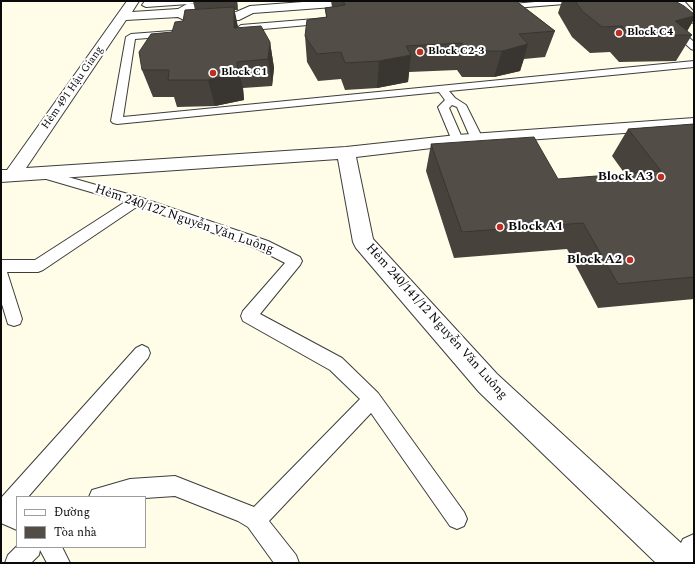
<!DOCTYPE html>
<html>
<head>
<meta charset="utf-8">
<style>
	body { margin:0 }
	#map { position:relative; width:695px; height:564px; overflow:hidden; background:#fffde7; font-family:Spectral,serif }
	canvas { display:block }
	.frame { position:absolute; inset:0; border:2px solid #0a0a0a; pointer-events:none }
	.legend { position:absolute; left:16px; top:496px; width:130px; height:52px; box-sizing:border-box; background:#fff; border:1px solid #9d9d9d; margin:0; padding:5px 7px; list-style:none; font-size:12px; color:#0a0a0a }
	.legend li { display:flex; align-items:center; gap:8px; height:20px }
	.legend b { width:20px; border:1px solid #9d9d9d }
</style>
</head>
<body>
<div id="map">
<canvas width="695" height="564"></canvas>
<div class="frame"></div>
<ul class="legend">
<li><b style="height:5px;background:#fff"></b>Đường</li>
<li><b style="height:11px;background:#524d46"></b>Tòa nhà</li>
</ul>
</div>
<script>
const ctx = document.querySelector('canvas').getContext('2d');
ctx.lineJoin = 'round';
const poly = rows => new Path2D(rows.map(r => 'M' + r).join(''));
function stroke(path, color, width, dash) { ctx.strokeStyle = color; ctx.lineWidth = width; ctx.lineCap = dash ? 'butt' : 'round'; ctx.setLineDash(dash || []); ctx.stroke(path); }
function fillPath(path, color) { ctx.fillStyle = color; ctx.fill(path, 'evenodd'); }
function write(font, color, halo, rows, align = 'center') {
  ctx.font = font + ' Spectral,serif'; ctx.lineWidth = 4; ctx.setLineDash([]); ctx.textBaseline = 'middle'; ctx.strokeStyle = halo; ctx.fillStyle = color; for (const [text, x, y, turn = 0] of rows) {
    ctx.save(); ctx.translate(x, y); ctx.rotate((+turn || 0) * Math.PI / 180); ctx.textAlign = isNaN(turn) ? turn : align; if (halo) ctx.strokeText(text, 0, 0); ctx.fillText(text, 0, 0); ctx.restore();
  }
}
const lane = poly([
	[145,1,153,1,152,2,207,1,203,3,146,7,142,5,145,1],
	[546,1,581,1,577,3,502,9,498,7,502,5,546,1],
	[639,1,648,1,694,42,694,50,691,49,639,1],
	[327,18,330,19,331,21,330,23,241,31,237,28,241,25,327,18],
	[171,31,174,32,175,34,174,36,135,39,123,117,694,61,694,67,449,91,455,98,466,105,483,139,481,142,477,143,473,142,471,139,457,107,452,105,449,108,463,140,461,143,457,144,453,143,438,107,445,100,439,92,117,124,113,123,111,121,126,37,131,34,171,31],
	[40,169,142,198,268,241,300,257,302,261,300,265,260,314,342,358,378,393,464,512,467,519,464,526,457,529,450,526,371,413,269,521,296,555,299,563,274,563,248,527,238,521,175,496,145,498,89,497,92,490,130,479,175,476,254,507,360,399,330,370,243,321,241,316,243,311,285,263,258,249,138,206,43,270,38,272,7,272,22,319,20,324,14,326,8,324,1,301,1,260,35,260,125,202,36,176,34,173,36,170,40,169],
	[142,345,148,348,150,353,148,358,28,497,17,497,17,530,1,523,1,498,136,348,142,345],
	[17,546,62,547,70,563,47,563,40,550,39,555,31,563,5,563,8,555,17,546]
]);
const street = poly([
	[127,1,139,1,132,12,178,9,187,4,198,4,200,7,198,10,190,13,193,15,236,12,250,6,316,1,366,1,364,4,360,5,253,13,239,20,190,23,178,17,126,20,26,168,346,147,457,135,694,118,694,128,457,145,356,157,373,239,497,374,681,543,683,539,694,534,694,563,656,563,479,392,356,248,353,242,338,159,1,182,1,170,7,170,127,1],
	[671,1,684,1,694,12,694,23,690,22,671,1]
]);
const wall = poly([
	[193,1,237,1,238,10,234,10,238,28,270,42,274,68,272,86,243,88,244,100,215,106,177,107,174,97,153,97,142,70,172,32,183,21,195,10],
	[331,1,516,1,555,31,545,57,524,59,520,71,494,77,462,77,457,70,409,72,408,82,377,88,345,90,341,79,318,81,307,62,305,36,326,17,325,8,332,7],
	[562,1,675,1,694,19,687,31,692,35,676,61,619,62,610,52,590,53,572,37,558,13],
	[694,124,694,299,598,308,567,249,454,258,426,171,431,144,558,179,625,174,612,156,628,129]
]);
const shadedWall = poly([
	[236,1,237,1,238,10],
	[234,7,239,32,234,28],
	[694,16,694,19,685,35,675,21],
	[270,42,274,68,272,86,268,59],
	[528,44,520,71,494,77,502,51],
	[411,55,408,82,377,88,379,61],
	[237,62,243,88,244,100,215,106,208,80]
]);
const building = poly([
	[343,1,516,1,555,31,519,34,528,44,502,51,467,51,462,43,406,46,411,55,379,61,345,63,341,52,317,54,305,36,307,20,327,17,325,8,345,5,343,1],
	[575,1,675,1,684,6,694,14,694,16,675,21,692,35,632,36,622,26,602,27,582,11,575,1],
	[234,7,234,28,261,26,270,42,268,59,237,62,238,73,208,80,168,80,169,70,142,70,139,52,151,34,172,32,175,22,183,21,185,10,234,7],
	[694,124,694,277,618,284,583,223,462,232,431,144,534,137,558,179,661,171,628,129,694,124]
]);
const markers = [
	[619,33,4,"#ba2f21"],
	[420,52,4,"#ba2f21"],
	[213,73,4,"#ba2f21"],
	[661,177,4,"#ba2f21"],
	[500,227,4,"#ba2f21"],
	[630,260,4,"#ba2f21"]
];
const farPoinames = [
	["Block C4",627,33],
	["Block C2-3",428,52],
	["Block C1",221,73]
];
const farStreetnames = [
	["Hẻm 491 Hậu Giang",73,88,-55]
];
const poiNames = [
	["Block A3",653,177],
	["Block A1",508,227,"left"],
	["Block A2",622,260]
];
const streetNames = [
	["Hẻm 240/127 Nguyễn Văn Luông",184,220,19],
	["Hẻm 240/141/12 Nguyễn Văn Luông",436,322,48]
];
stroke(lane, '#3d3d3d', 2);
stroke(street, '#3d3d3d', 2);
fillPath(lane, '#fff');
fillPath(street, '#fff');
fillPath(wall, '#47423c');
fillPath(shadedWall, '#393631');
fillPath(building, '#524d46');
stroke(building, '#393631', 1);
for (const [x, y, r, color] of markers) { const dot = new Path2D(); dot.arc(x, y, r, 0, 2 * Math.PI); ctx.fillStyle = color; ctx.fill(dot); stroke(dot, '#fff', 1.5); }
write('bold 11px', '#0a0a0a', '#fff', farPoinames, 'left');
write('11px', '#0a0a0a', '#fff', farStreetnames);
write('bold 13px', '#0a0a0a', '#fff', poiNames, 'right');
write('13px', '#0a0a0a', '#fff', streetNames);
</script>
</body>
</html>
